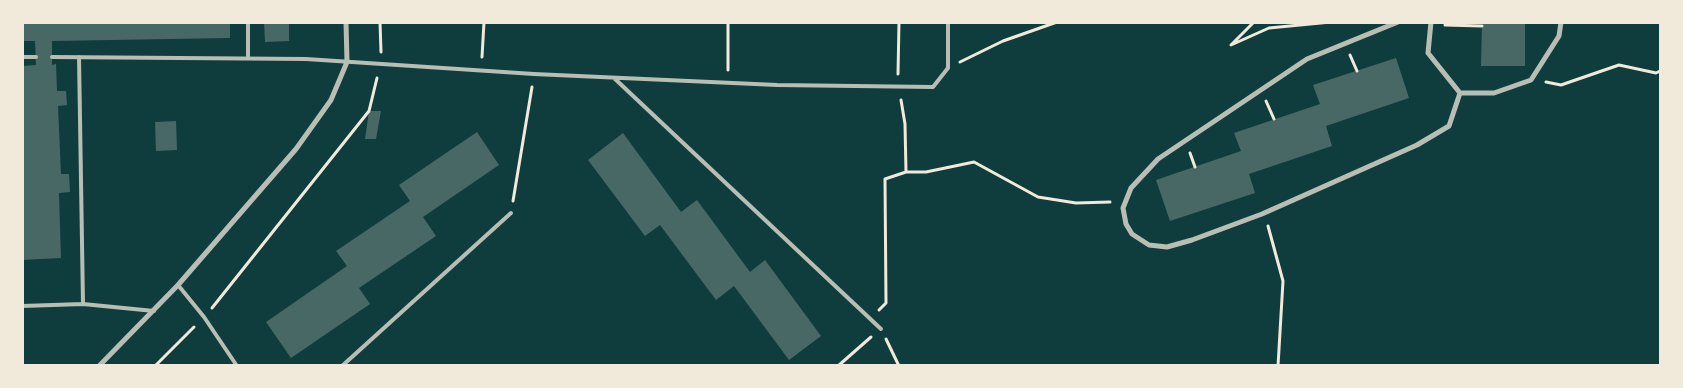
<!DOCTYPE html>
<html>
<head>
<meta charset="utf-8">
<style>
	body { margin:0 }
	#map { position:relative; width:1683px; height:388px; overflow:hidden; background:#0f3d3e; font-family:"Noto Serif",serif }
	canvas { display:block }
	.frame { position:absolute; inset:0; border:24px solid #f1e9da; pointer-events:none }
</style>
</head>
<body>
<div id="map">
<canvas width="1683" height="388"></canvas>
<div class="frame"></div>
</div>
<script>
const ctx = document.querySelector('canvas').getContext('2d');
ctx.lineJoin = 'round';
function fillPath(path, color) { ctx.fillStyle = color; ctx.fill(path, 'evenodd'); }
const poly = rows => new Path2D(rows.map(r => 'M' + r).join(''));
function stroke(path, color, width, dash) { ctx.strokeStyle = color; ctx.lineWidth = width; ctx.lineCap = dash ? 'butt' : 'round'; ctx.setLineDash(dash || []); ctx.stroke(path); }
const building = poly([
	[22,22,230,22,230,38,52,41,52,65,56,64,57,91,66,91,67,105,58,106,61,174,69,174,70,192,59,193,61,258,22,260,22,66,36,65,35,41,22,41],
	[264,22,289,22,289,41,265,42],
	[1482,22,1525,22,1525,66,1481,66],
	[1396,58,1409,98,1326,126,1332,146,1249,174,1255,193,1170,221,1156,180,1241,151,1234,133,1320,104,1313,85],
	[369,111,381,111,376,139,365,139],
	[176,121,177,150,156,151,155,122],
	[477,132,499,165,423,217,436,236,359,288,370,304,291,358,266,322,347,266,336,251,410,201,399,185],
	[623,133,681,212,697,200,750,272,765,260,821,336,789,360,734,286,716,300,660,225,645,236,588,160]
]);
const path = poly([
	[380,22,381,52],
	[1254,22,1231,45,1269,28,1331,22],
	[1445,25,1482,26],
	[1350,55,1357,71],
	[482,57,484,22],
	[960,62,1003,41,1057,22],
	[728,70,728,22],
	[898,74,899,22],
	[1546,82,1561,85,1619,65,1656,73,1660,71],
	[901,100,905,124,906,172,926,172,974,162,1038,197,1076,203,1110,202],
	[1266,101,1274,119],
	[1190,153,1195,167],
	[513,201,532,87],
	[1268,226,1283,281,1278,366],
	[212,308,369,111,377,78],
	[879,310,886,303,885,179,906,172],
	[886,339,899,366],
	[155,366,194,327],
	[838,366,871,337]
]);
const service = poly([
	[248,22,248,58],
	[22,57,36,57],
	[52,57,306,59,534,74,777,85,933,87,948,68,948,22],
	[79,57,83,304],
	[614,78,881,329],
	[178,285,204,317,237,366],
	[22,306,83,304,154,311],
	[342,366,511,213]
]);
const minor = poly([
	[1398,22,1307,59,1158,159,1131,188,1123,208,1126,224,1132,234,1149,245,1167,247,1192,240,1262,214,1417,145,1449,126,1460,93],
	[1431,22,1428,53,1460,93],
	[1460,93,1494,93,1531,80,1559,36,1561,22],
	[99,366,178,285,296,149,331,100,347,62,346,22]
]);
fillPath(building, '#486865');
stroke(path, '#f1e9da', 3);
stroke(service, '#b8beb3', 4);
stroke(minor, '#b8beb3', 5);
</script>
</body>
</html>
